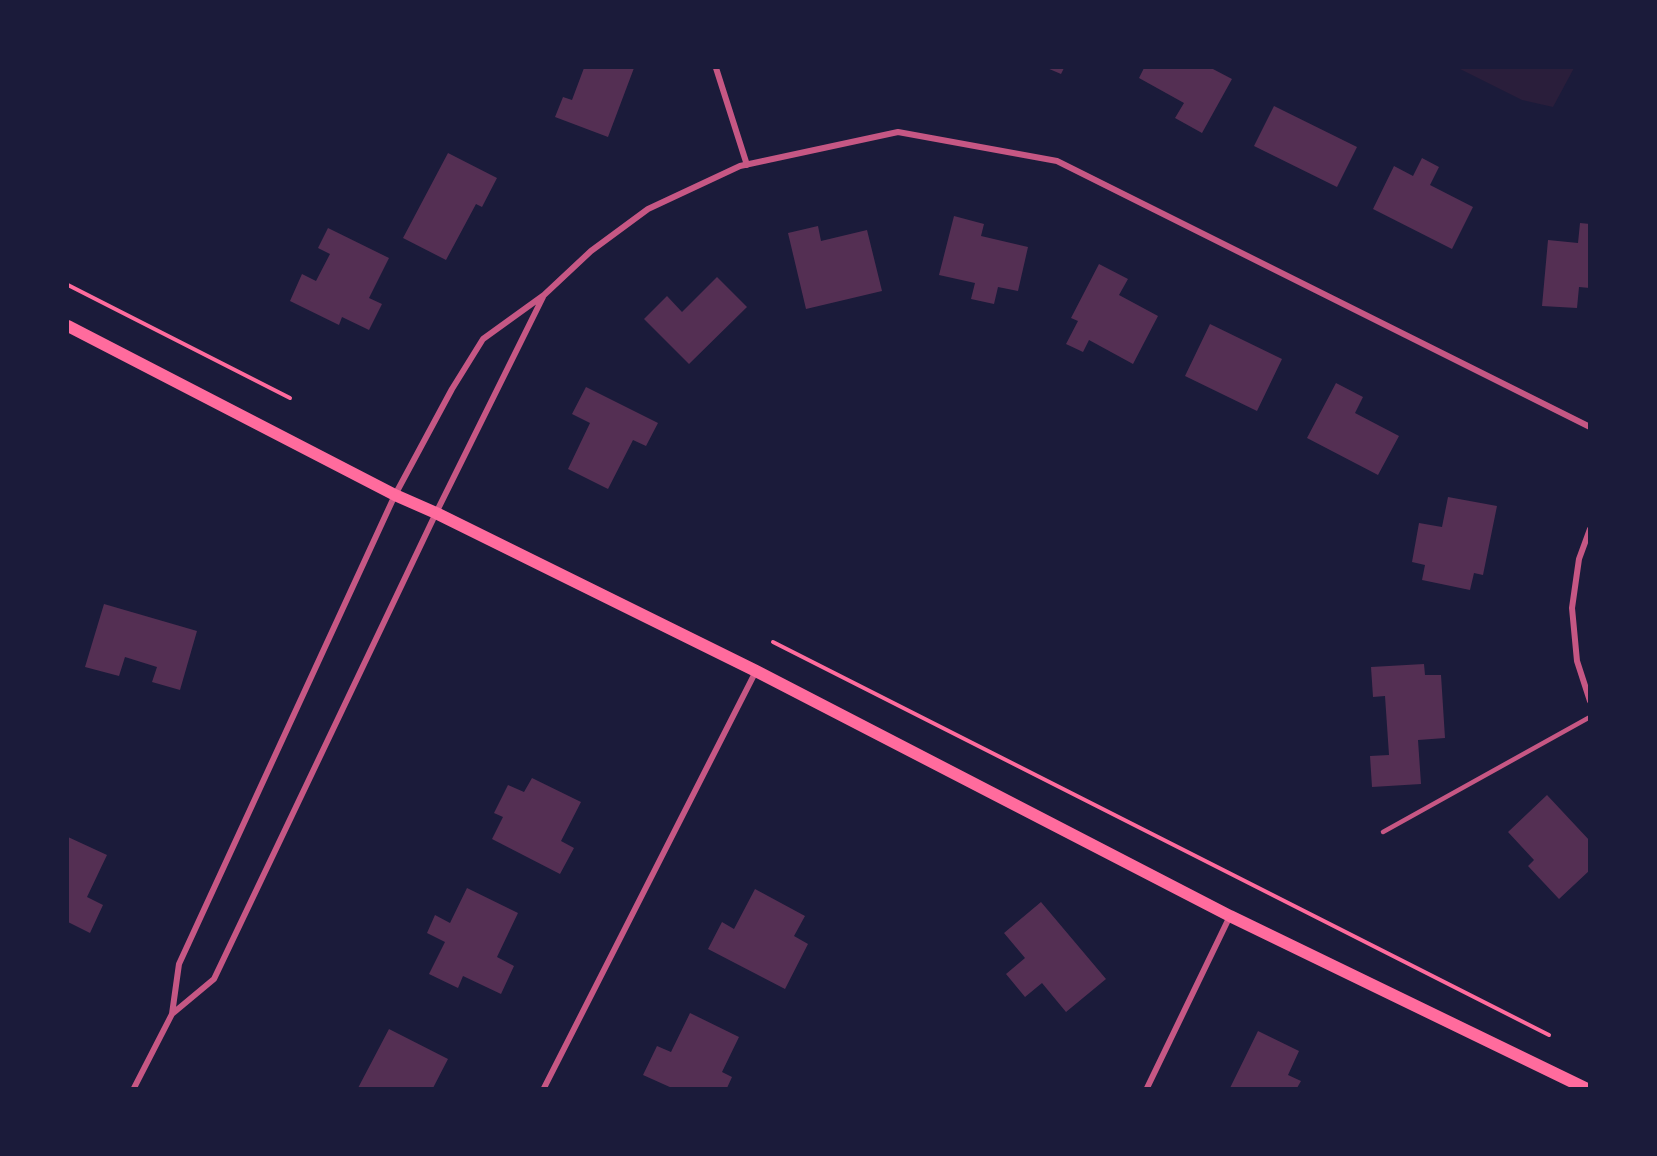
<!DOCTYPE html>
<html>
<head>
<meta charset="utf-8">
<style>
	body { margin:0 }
	#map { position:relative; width:1657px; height:1156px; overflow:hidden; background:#1b1b3a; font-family:"Noto Serif",serif }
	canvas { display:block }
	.frame { position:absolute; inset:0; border:69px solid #1b1b3a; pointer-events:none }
</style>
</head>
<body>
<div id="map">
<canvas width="1657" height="1156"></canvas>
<div class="frame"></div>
</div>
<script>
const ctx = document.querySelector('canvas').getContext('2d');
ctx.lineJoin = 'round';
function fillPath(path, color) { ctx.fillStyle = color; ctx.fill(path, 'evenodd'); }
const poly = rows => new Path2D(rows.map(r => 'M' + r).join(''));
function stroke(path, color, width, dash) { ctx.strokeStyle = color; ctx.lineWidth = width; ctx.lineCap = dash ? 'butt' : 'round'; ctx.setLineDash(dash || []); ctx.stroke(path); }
const green = poly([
	[1458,68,1574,68,1553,107,1522,100]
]);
const building = poly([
	[584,68,634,68,608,137,555,117,563,97,572,100],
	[1047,68,1064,68,1061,74],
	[1144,68,1211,68,1232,79,1202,133,1175,118,1184,103,1139,78],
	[1274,106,1357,147,1337,187,1254,146],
	[448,153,497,178,482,207,476,204,446,260,403,238],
	[1422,158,1439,167,1430,185,1473,207,1452,249,1373,209,1394,166,1413,176],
	[954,216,984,224,981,236,1028,247,1018,291,998,287,994,304,971,299,975,283,939,275],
	[1580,223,1590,224,1590,288,1579,287,1577,308,1542,306,1548,240,1578,243],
	[818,226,821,241,867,230,882,291,806,309,788,233],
	[328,228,389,258,369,298,382,304,369,330,342,317,339,325,290,301,302,274,316,281,330,254,318,248],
	[1099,264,1128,279,1119,295,1158,316,1133,364,1089,340,1083,352,1066,344,1078,321,1071,318],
	[717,277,747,307,689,364,644,319,667,296,682,312],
	[1210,324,1282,359,1257,411,1185,376],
	[1336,383,1363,397,1355,413,1399,436,1378,475,1307,438],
	[586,387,658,423,646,446,633,440,608,489,568,469,590,423,572,414],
	[1448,497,1497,506,1483,575,1474,573,1470,590,1422,580,1425,565,1412,562,1419,523,1442,527],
	[104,604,197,631,180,690,152,682,157,667,125,657,119,676,85,667],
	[1424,664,1425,675,1441,675,1445,738,1418,740,1421,784,1372,787,1370,756,1389,755,1385,696,1373,697,1371,667],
	[532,778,581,802,561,841,574,848,560,874,492,839,503,817,494,813,508,785,524,792],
	[1547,795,1590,841,1590,870,1559,899,1528,866,1534,860,1508,832],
	[68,837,107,855,87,897,103,905,90,933,68,922],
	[467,888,518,913,497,957,514,966,501,994,463,976,458,988,429,974,445,942,427,933,435,915,450,923],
	[755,889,805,916,794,936,808,944,785,989,708,949,722,922,734,929],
	[1041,902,1106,979,1066,1012,1042,983,1025,997,1006,974,1025,958,1004,933],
	[690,1013,739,1037,722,1072,732,1077,727,1088,672,1088,643,1075,657,1046,671,1052],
	[389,1029,448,1059,433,1088,358,1088],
	[1258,1031,1299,1051,1288,1075,1301,1081,1297,1088,1230,1088]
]);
const path = poly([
	[68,285,290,398],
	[773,642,1549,1035]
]);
const service = poly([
	[1383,832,1590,717]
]);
const minor = poly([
	[716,68,747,165],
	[1590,529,1579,559,1572,608,1577,661,1590,701],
	[172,1014,214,979,436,513,543,297],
	[134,1088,172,1014,179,964,395,495,452,389,483,339,544,295,591,251,648,209,740,166,898,132,1057,161,1590,427],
	[544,1088,756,671],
	[1147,1088,1230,916]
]);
const secondary = poly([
	[68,326,395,495,436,513,756,671,1230,916,1585,1088]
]);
fillPath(green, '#2a1e3b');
fillPath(building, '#542f53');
stroke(path, '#ff6b9d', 4);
stroke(service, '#c65784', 4.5);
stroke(minor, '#c65784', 6);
stroke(secondary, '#ff6b9d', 12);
</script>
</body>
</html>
